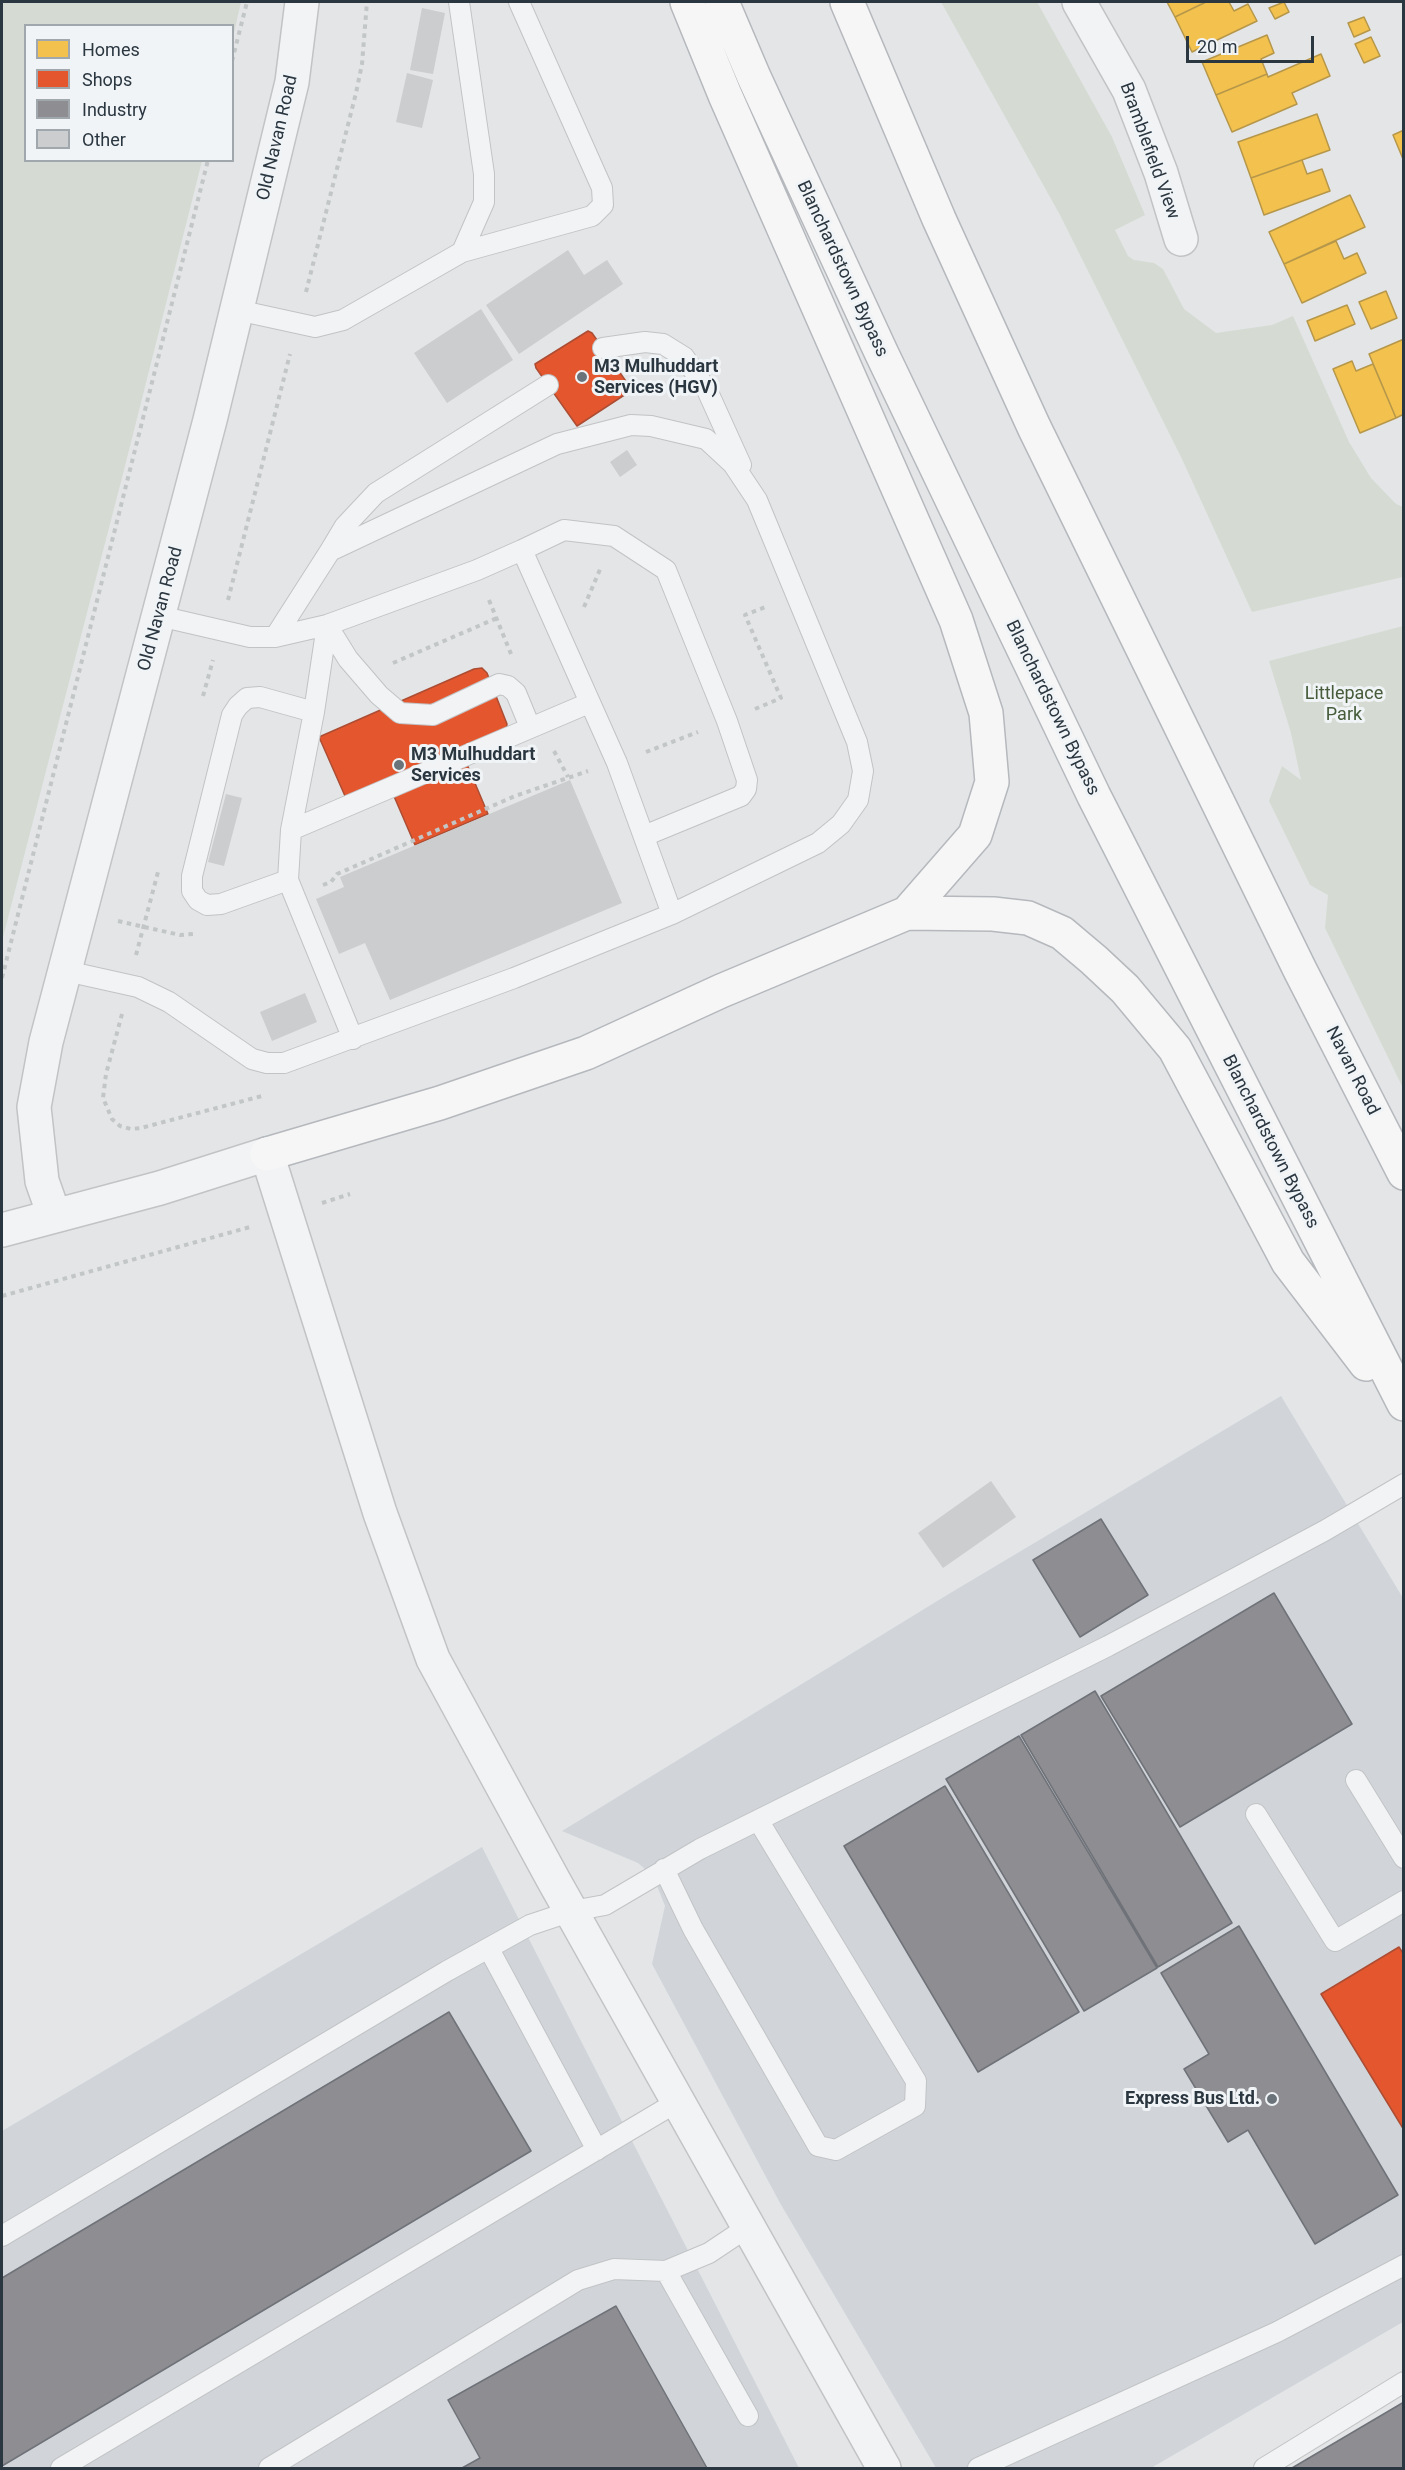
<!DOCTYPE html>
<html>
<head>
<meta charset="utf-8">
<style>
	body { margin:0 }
	#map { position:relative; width:1405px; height:2470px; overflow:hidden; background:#e3e5e7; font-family:Roboto,sans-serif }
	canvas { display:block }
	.frame { position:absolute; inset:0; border:3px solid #2a3640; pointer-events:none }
	.legend { position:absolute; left:24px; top:24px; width:210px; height:138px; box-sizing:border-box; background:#f1f4f6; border:2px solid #a1a8ad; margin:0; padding:8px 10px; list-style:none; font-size:18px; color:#2a3640 }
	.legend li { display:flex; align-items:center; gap:12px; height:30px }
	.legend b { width:30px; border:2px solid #a1a8ad }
	.scale { position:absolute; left:1186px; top:36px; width:128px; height:27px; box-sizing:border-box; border:3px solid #2a3640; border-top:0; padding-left:8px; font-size:18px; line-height:21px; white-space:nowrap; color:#2a3640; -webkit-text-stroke:4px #f1f4f6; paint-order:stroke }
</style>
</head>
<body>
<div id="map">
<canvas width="1405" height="2470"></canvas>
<div class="frame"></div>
<ul class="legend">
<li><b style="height:16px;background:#f2c14e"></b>Homes</li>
<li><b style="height:16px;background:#e4572e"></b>Shops</li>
<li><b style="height:16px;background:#8d8d92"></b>Industry</li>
<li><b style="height:16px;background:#cbcdcf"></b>Other</li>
</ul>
<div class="scale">20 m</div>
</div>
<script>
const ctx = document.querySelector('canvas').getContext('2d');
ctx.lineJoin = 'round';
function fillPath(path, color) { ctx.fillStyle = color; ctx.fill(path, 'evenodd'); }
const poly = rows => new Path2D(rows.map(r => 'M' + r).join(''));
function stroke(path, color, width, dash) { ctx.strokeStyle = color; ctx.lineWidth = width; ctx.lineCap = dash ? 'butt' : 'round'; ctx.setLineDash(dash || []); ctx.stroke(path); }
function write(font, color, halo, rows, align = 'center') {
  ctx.font = font + ' Roboto,sans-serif'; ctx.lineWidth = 6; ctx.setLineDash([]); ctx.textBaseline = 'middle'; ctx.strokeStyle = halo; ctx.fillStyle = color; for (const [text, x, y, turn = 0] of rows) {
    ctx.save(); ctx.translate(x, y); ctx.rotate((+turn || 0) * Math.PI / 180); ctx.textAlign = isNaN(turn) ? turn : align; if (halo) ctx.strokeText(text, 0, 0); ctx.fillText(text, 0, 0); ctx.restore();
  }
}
const built = poly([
	[1281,1396,1403,1598,1403,2322,1151,2468,936,2468,780,2203,652,1964,665,1906,653,1876,638,1863,562,1831,947,1595],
	[482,1847,799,2468,2,2468,2,2131]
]);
const green = poly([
	[2,2,241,2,233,37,232,26,26,26,26,160,202,161,125,466,2,941],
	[941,2,1037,2,1112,137,1145,215,1115,230,1128,256,1134,260,1154,263,1163,269,1184,309,1216,333,1272,325,1293,316,1349,442,1371,478,1396,504,1403,507,1403,577,1252,612,1182,459,1060,215],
	[1403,626,1404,626,1403,1088,1325,928,1328,895,1310,885,1269,801,1282,766,1301,780,1291,733,1269,661]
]);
const homes = poly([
	[1167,2,1206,2,1175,17,1167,2],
	[1206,2,1229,2,1234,11,1248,4,1257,21,1192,52,1175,17,1206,2],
	[1284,2,1289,12,1275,19,1269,8,1284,2],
	[1364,17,1370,30,1354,37,1348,23,1364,17],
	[1267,35,1274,53,1261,59,1267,74,1216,95,1202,62,1267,35],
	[1371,37,1380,56,1364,63,1355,44,1371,37],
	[1321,54,1330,76,1292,93,1297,104,1232,132,1216,95,1267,74,1268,77,1321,54],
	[1317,114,1330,150,1251,178,1238,142,1317,114],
	[1404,130,1404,158,1403,159,1393,135,1404,130],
	[1302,160,1307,174,1322,169,1330,191,1264,215,1251,178,1302,160],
	[1350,195,1365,227,1284,264,1269,232,1350,195],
	[1336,241,1344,259,1357,253,1366,273,1302,303,1284,264,1336,241],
	[1386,291,1397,318,1371,329,1359,302,1386,291],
	[1347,305,1355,324,1315,341,1307,321,1347,305],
	[1404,339,1404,414,1396,418,1369,354,1404,339],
	[1352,361,1356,371,1373,364,1396,418,1360,433,1333,369,1352,361]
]);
const shops = poly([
	[588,331,592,333,630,387,629,392,577,426,536,368,535,364,588,331],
	[482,668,487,673,507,724,506,731,461,750,488,814,415,845,387,780,351,796,345,796,319,737,474,669,482,668],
	[1399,1947,1404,1955,1404,2130,1321,1994,1399,1947]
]);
const industry = poly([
	[1101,1519,1148,1595,1080,1637,1033,1560,1101,1519],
	[1274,1593,1352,1724,1180,1827,1101,1696,1274,1593],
	[1095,1691,1232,1923,1158,1967,1021,1735,1095,1691],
	[1019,1736,1157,1968,1084,2011,946,1779,1019,1736],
	[945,1786,1079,2012,978,2072,844,1846,945,1786],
	[1239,1926,1398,2195,1315,2244,1248,2130,1228,2142,1184,2069,1209,2054,1161,1973,1239,1926],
	[449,2012,531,2151,2,2466,2,2278,449,2012],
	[616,2306,707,2468,462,2468,480,2458,448,2400,616,2306],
	[1404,2402,1404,2468,1292,2468,1404,2402]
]);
const building = poly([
	[422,8,445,13,433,74,410,70],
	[407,73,433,80,422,128,396,122],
	[568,250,584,275,607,260,623,284,519,354,486,305],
	[481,309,513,360,447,403,414,353],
	[627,450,637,465,620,477,610,462],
	[570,780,622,903,390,1000,365,943,339,954,316,899,344,887,340,877],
	[226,794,242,798,224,866,208,862],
	[305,993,317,1022,272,1041,260,1012],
	[991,1481,1016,1517,943,1568,918,1533]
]);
const path = poly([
	[232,61,247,2],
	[306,292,356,93,362,64,367,2],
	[228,600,290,354],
	[489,600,511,654],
	[584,607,601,567],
	[393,663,497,618],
	[203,696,213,660],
	[755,709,781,698,745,615,768,606],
	[554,751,568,777],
	[646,752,698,732],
	[323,885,331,882,337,874,515,796,588,771],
	[118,921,180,935,193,934],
	[136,955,158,872],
	[2,978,208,160],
	[122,1014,106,1074,103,1098,112,1119,120,1126,131,1129,141,1128,262,1096],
	[322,1203,350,1194],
	[2,1296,250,1227]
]);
const service = poly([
	[459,2,484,174,484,202,462,252],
	[237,310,315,327,343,320,462,252,592,216,603,205,602,188,519,2],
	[603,348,645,342,663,344,684,357,707,390,741,465],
	[330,551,345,526,376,493,548,385],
	[159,616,250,637,275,637,327,625,477,570,522,550],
	[327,625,314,712,291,830,288,880,353,1039],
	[327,625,348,659,379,695,400,713,433,715,499,684,508,686,516,693,530,727],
	[275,637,330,551,557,444,631,425,651,426,706,439,733,464,757,500,857,742,863,771,858,800,841,824,818,843,672,914],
	[291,830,589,703],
	[288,880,221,904,207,905,198,900,192,891,192,876,232,715,238,706,247,698,260,697,314,712],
	[66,971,138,987,169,1002,252,1059,267,1063,284,1063,514,978,672,914,617,763,522,550,564,530,614,536,666,570,727,721,747,780,746,789,741,796,644,836],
	[1356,1780,1404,1858],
	[1256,1814,1335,1941,1404,1901],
	[664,1869,693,1929,818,2146,836,2150,915,2106,916,2081,758,1820],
	[489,1949,597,2150],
	[2,2236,447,1971,530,1925,572,1911,605,1905,700,1849,1108,1646,1324,1531,1404,1484],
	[666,2271,748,2416],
	[61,2468,677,2102],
	[269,2468,578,2280,614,2269,666,2271,709,2253,748,2227],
	[978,2468,1277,2332,1404,2265],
	[1264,2468,1404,2382]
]);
const minor = poly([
	[1079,2,1129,90,1161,173,1181,239],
	[267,1154,380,1513,433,1659,554,1881,884,2468]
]);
const tertiary = poly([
	[54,1215,42,1181,34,1107,46,1042,210,420,292,82,302,2],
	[2,1230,160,1188,267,1154]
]);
const trunk = poly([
	[687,2,725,95,956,620,986,713,992,782,975,835,907,913],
	[722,2,754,77,881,352,1094,796,1404,1404],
	[847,2,939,219,1034,427,1300,970,1404,1173],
	[267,1154,440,1103,586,1053,721,991,907,913,993,914,1028,918,1062,933,1094,960,1125,989,1175,1049,1288,1262,1366,1364]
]);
const markers = [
	[582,377,6,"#6b737a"],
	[399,765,6,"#6b737a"],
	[1272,2099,6,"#6b737a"]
];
const streetNames = [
	["Old Navan Road",278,138,-77],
	["Bramblefield View",1149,151,70],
	["Blanchardstown Bypass",842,269,65],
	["Old Navan Road",161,609,-75],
	["Blanchardstown Bypass",1052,708,64],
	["Navan Road",1352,1071,63],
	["Blanchardstown Bypass",1270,1142,63]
];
const poiNames = [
	["M3 Mulhuddart",594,367],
	["Services (HGV)",594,388],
	["M3 Mulhuddart",411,755],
	["Services",411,776],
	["Express Bus Ltd.",1260,2099,"right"]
];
const parkNames = [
	["Littlepace",1344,694],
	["Park",1344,715]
];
fillPath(built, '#d1d5da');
fillPath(green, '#d5dbd3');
fillPath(homes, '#f2c14e');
stroke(homes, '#b6974a', 1.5);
fillPath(shops, '#e4572e');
stroke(shops, '#ac4d33', 1.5);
fillPath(industry, '#8d8d92');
stroke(industry, '#6f7379', 1.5);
fillPath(building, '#cbcdcf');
stroke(service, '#c1c3c5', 22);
stroke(minor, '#c1c3c5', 36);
stroke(tertiary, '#c1c3c5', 36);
stroke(trunk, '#b5b8bc', 36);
stroke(path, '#c3c6c7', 4, [4.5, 4.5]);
stroke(service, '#f2f3f4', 20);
stroke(minor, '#f2f3f4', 33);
stroke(tertiary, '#f2f3f4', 33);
stroke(trunk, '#f6f6f6', 33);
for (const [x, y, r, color] of markers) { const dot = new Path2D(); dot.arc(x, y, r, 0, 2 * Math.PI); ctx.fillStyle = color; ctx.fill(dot); stroke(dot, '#f1f4f6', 2); }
write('18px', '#2a3640', '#f1f4f6', streetNames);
write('bold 18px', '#2a3640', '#f1f4f6', poiNames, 'left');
write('18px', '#455b39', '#f1f4f6', parkNames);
</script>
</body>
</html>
